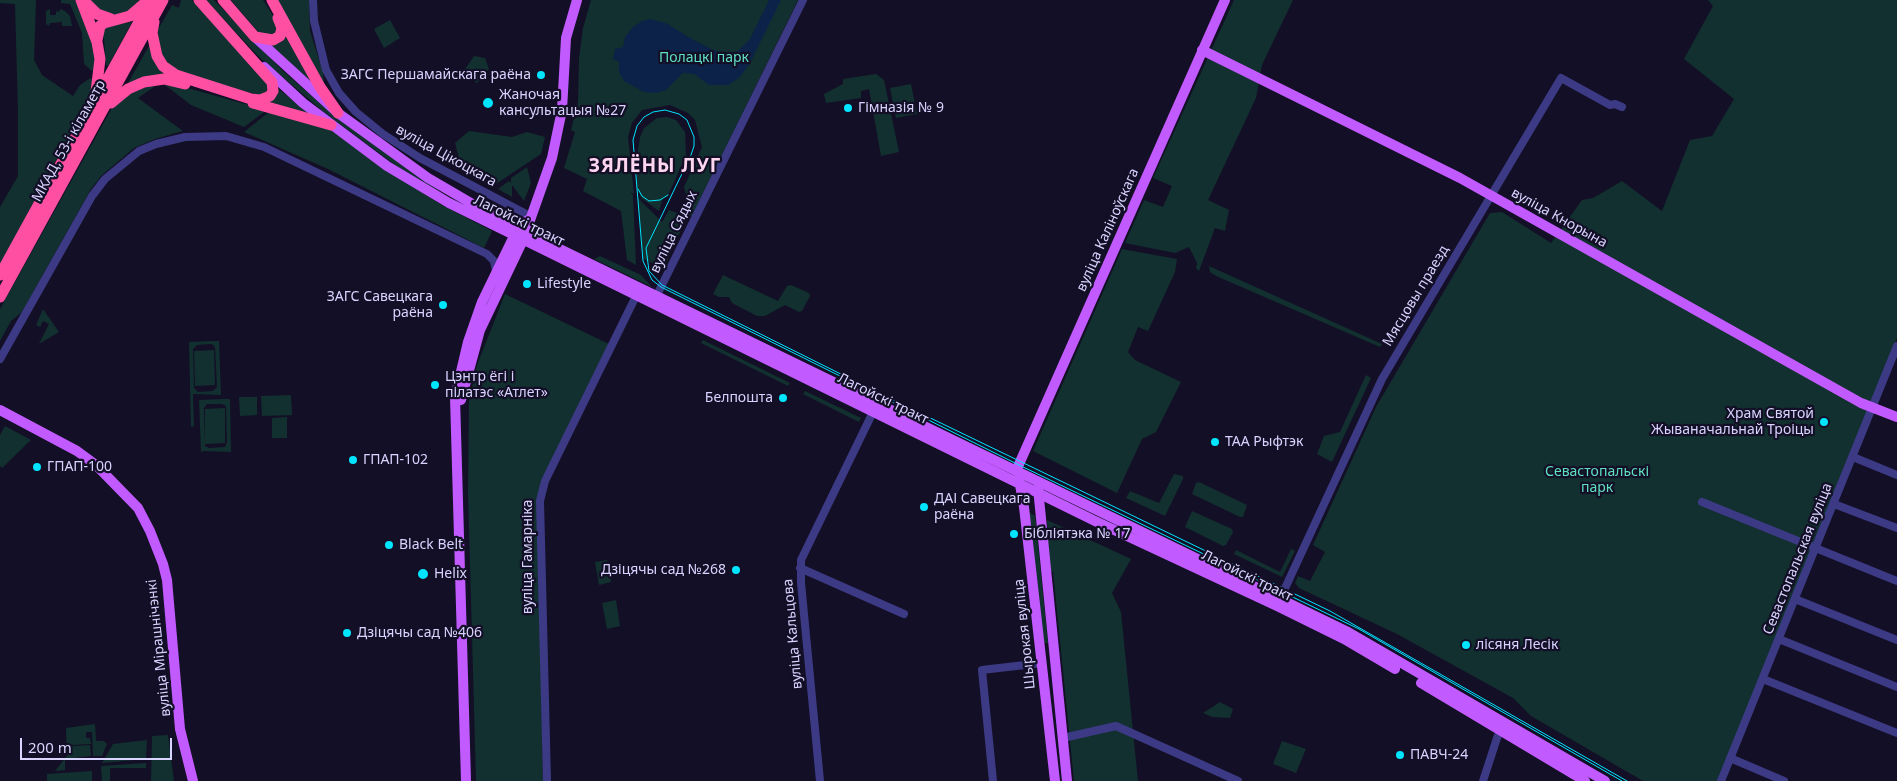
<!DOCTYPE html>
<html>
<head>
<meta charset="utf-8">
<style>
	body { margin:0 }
	#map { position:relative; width:1897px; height:781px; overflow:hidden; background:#130f26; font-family:"Noto Sans",sans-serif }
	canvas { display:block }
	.scale { position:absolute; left:20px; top:738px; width:152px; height:22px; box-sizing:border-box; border:2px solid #d9d4ff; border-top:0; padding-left:6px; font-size:15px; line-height:18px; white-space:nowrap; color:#d9d4ff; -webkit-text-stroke:4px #130f26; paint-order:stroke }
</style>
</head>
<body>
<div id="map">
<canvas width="1897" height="781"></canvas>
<div class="scale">200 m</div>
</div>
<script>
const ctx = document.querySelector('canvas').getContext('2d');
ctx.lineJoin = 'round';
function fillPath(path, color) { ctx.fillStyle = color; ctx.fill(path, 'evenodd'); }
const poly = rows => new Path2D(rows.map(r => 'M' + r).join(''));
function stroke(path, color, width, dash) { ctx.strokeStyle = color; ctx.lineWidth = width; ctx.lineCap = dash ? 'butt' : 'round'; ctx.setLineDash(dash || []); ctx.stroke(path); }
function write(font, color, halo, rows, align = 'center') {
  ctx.font = font + ' "Noto Sans",sans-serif'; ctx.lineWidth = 4.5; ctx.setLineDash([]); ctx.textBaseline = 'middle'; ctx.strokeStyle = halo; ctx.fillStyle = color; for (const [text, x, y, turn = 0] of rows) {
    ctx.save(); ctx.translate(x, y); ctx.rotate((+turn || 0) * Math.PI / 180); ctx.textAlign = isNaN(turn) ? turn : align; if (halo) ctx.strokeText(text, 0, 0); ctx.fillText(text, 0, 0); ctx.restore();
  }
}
const green = poly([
	[0,0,36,0,34,60,42,75,73,96,80,85,89,79,93,78,96,86,0,265,0,207,18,176,18,112,15,4,0,3],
	[61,0,75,0,94,43,96,68,92,71,84,64,82,33,70,4,61,3],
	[89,0,140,0,131,10,117,15,100,11],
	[181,0,192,0,270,87,263,96,188,77,164,63,156,33,172,5,179,8],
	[206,0,214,0,283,71,330,112,443,194,398,167,325,113,258,56],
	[231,0,263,0,276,20,277,32,273,35,261,35],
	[275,0,309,0,310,31,323,72,324,84],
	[591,0,798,0,692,216,684,212,688,202,684,187,702,147,695,120,688,113,670,105,642,110,632,123,628,137,634,194,630,192,633,195,636,265,627,260,621,211,583,191,587,179,564,168,575,132,571,130,578,102,579,58,583,28],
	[1234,0,1293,0,1262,65,1256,98,1208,200,1229,210,1225,231,1215,228,1199,271,1196,268,1197,263,1189,247,1175,253,1125,243,1144,200,1163,207,1172,186,1153,178],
	[1708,0,1897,0,1897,338,1815,548,1720,781,1643,781,1531,716,1513,698,1397,634,1299,588,1295,583,1298,576,1310,581,1325,552,1313,545,1376,407,1490,213,1502,212,1551,243,1582,200,1593,198,1622,181,1662,211,1690,140,1712,136,1734,99,1684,59,1713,6],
	[50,9,50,15,56,15,56,11,59,12,60,9,65,11,70,16,72,26,62,26,62,22,50,23,49,26,46,24,46,11],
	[390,20,400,38,384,48,374,29],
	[132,22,108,66,106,65,103,27],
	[286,34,314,84,271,46,280,42],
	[150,44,170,75,127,85],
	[474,56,485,58,489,69,477,83,462,74],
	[876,74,884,80,899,152,881,156,869,89,861,91,861,98,826,103,824,94,843,84,843,79],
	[162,81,267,110,244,127,191,105,161,82,138,98,183,131,155,139,134,148,101,176,91,189,22,312,11,321,0,341,0,309,113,106,121,97],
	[911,84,917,114,896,118,890,88],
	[277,88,312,115,266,103],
	[270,111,331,129,399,178,440,204,492,231,484,248,328,169,244,132],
	[667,117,676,120,685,132,686,156,668,195,663,198,659,211,641,198,637,187,637,157,640,137,644,128,657,118],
	[469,131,512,137,527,132,545,137,541,154,493,186,462,170,455,143],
	[527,167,531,183,524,201,512,185,512,197,498,189,509,181,511,183,511,178],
	[638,198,662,222,669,210,683,215,685,221,664,268,643,259],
	[1122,249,1177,259,1175,272,1148,331,1138,327,1128,352,1135,360,1181,382,1156,432,1142,439,1117,493,1033,451],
	[600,256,641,275,652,287,594,259],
	[1209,266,1382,344,1380,347,1216,276,1210,272],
	[723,275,778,301,787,286,791,285,809,293,810,296,802,311,799,312,785,305,765,316,757,316,732,303,729,297,719,297,713,294],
	[505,294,609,344,541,481,538,499,543,781,476,781,468,492,469,401,477,365],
	[43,309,59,332,39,344,49,324,43,321,40,327,36,325],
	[703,340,790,383,788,386,701,343],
	[213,341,219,341,221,395,193,394,194,426,191,427,189,342],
	[197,345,212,344,215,347,217,387,213,391,198,392,194,388,193,349],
	[214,350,215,385,195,386,194,351],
	[1366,375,1371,378,1332,462,1317,454,1324,436,1340,432],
	[805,391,861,418,859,422,803,394],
	[291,395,292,415,262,416,261,396],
	[239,397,257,397,257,415,240,416],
	[223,399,230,399,231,452,204,451,201,452,199,400],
	[207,404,222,404,226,406,227,442,225,447,209,448,205,446,204,408],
	[225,408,225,443,205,444,205,409],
	[287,417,287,438,272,438,272,418],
	[5,426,31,440,2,468,0,466,0,435],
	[1174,474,1183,476,1183,479,1165,516,1126,498,1130,491,1159,503],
	[1199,482,1247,505,1243,517,1240,517,1192,494,1196,483],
	[1192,511,1232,529,1233,532,1226,545,1223,546,1185,527],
	[1029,512,1035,516,1048,643,1042,643],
	[1047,520,1131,559,1112,593,1121,612,1138,781,1074,781,1053,571,1049,573],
	[1291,549,1295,551,1282,577,1234,554,1236,550,1280,572],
	[607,560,611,582,599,585,595,562],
	[616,600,620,626,607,629,602,603],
	[1220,702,1233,709,1230,718,1212,717,1203,713],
	[95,724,96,741,104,741,107,744,102,756,93,756,92,732,86,732,86,738,90,738,91,744,71,745,71,750,72,746,90,745,91,756,65,759,65,770,55,771,67,756,66,728],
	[168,735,174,781,151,781,152,736],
	[147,740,146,759,102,763,113,744],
	[1282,741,1306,749,1296,773,1273,764],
	[146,763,146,768,110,768,110,781,102,781,101,766],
	[92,771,92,781,47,781,47,774]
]);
const water = poly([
	[769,0,781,0,749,65,739,78,728,85,709,85,694,74,683,73,666,90,656,93,644,92,624,81,619,72,619,61,613,60,615,49,623,47,625,37,632,28,642,21,650,19,666,23,690,38,713,50,726,53,737,52,750,39]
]);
const minor = poly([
	[313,0,314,21,326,70,339,93,356,112,383,134,420,158,530,216],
	[651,295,657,295,803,0],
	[0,359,92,196,105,179,139,151,156,144,185,137,226,136,264,147,487,254,494,261,496,271],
	[1853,457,1897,475],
	[1702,502,1897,581],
	[1834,504,1897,528],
	[800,568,904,614],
	[1280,599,1382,379,1561,78,1610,105,1615,104,1622,107],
	[1795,599,1897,640],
	[1779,639,1897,687],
	[1763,679,1897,733],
	[1063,738,1116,726,1238,781],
	[1730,758,1784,781],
	[547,781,540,501,545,481,638,292],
	[820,781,801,583,801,560,873,412],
	[993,781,982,670,1042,663],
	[1483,781,1497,738,1502,727],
	[1721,781,1897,346]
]);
const major = poly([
	[255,37,338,113,428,178,500,220,1348,632,1605,781],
	[1202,50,1460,178,1861,403,1897,417],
	[264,67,303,103,387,166,449,203,1095,521,1277,606,1344,639,1395,669],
	[461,400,480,330,523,240,552,158,562,110,566,38,577,0],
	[0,410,77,451,96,465,138,508,150,531,163,564,167,580,180,729,193,781],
	[1016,471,1225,0],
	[1019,479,1024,507,1055,781],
	[1038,488,1067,781],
	[1421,683,1585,781],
	[466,781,455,397,468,342,482,302,518,228,528,220]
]);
const highway = poly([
	[81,0,97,42,100,59,96,92],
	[83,0,97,14,111,19],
	[223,0,255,37,273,40,280,36,282,28,278,18],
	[272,0,320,87,338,113],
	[154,22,152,33,157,56,163,66,176,75,251,99,260,100,270,96,273,91,272,82,199,0],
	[97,40,100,26,104,23,130,16,145,3],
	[111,103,128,89,144,82,164,79,185,84],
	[253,103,331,125],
	[0,275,151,0],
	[0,297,163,0]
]);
const tram = poly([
	[638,189,642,196,649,201,660,200,668,195],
	[1622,781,1359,629,1019,465,661,287,652,280,643,261,633,140,637,126,644,117,653,112,665,110,679,114,687,120,694,137,694,146,691,155,646,248,649,271,662,285,889,398,1330,611,1627,781]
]);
const markers = [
	[541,75,5,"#00e5ff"],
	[488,103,6,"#00e5ff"],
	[848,108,5,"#00e5ff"],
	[527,284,5,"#00e5ff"],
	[443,305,5,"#00e5ff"],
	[435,385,5,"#00e5ff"],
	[783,398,5,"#00e5ff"],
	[1824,422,5,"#00e5ff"],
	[1215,442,5,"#00e5ff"],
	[353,460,5,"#00e5ff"],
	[37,467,5,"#00e5ff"],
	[924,507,5,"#00e5ff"],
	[1014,534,5,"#00e5ff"],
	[389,545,5,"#00e5ff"],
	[736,570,5,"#00e5ff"],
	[423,574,6,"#00e5ff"],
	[347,633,5,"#00e5ff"],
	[1466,645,5,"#00e5ff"],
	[1400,755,5,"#00e5ff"]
];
const parkNames = [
	["Полацкі парк",704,58],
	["Севастопальскі",1597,472],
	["парк",1597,488]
];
const poiNames = [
	["ЗАГС Першамайскага раёна",531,75,"right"],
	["Жаночая",499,95],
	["кансультацыя №27",499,111],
	["Гімназія № 9",858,108],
	["Lifestyle",537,284],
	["ЗАГС Савецкага",433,297,"right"],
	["раёна",433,313,"right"],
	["Цэнтр ёгі і",445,377],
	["пілатэс «Атлет»",445,393],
	["Белпошта",773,398,"right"],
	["Храм Святой",1814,414,"right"],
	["Жываначальнай Троіцы",1814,430,"right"],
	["ТАА Рыфтэк",1225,442],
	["ГПАП-102",363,460],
	["ГПАП-100",47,467],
	["ДАІ Савецкага",934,499],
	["раёна",934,515],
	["Бібліятэка № 17",1024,534],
	["Black Belt",399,545],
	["Дзіцячы сад №268",726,570,"right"],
	["Helix",434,574],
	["Дзіцячы сад №406",357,633],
	["лісяня Лесік",1476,645],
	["ПАВЧ-24",1410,755]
];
const streetNames = [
	["МКАД, 53-і кіламетр",69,141,-61],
	["вуліца Цікоцкага",446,156,29],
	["вуліца Кнорына",1559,218,29],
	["Лагойскі тракт",519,221,26],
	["вуліца Каліноўскага",1108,230,-66],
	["вуліца Сядых",674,232,-64],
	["Мясцовы праезд",1416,296,-59],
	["Лагойскі тракт",883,399,26],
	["вуліца Гамарніка",528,557,-90],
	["Севастопальская вуліца",1798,559,-68],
	["Лагойскі тракт",1247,576,26],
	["вуліца Кальцова",793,634,-95],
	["Шырокая вуліца",1025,634,-96],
	["вуліца Мірашнічэнкі",159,648,-96]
];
const districtNames = [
	["ЗЯЛЁНЫ ЛУГ",655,167]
];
fillPath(green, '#12302f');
fillPath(water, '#0c2248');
stroke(minor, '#3d3a85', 8);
stroke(major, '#c25bff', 10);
stroke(highway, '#ff4fa3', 11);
stroke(tram, '#00e5ff', 1);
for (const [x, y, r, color] of markers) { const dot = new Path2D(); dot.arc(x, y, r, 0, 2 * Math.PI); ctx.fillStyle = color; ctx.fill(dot); stroke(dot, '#130f26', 2); }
write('14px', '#5fe0c0', '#130f26', parkNames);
write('14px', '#d9d4ff', '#130f26', poiNames, 'left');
write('14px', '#d9d4ff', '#130f26', streetNames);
ctx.letterSpacing = '1px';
write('bold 19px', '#ffd6f0', '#130f26', districtNames);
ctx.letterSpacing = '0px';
</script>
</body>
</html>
